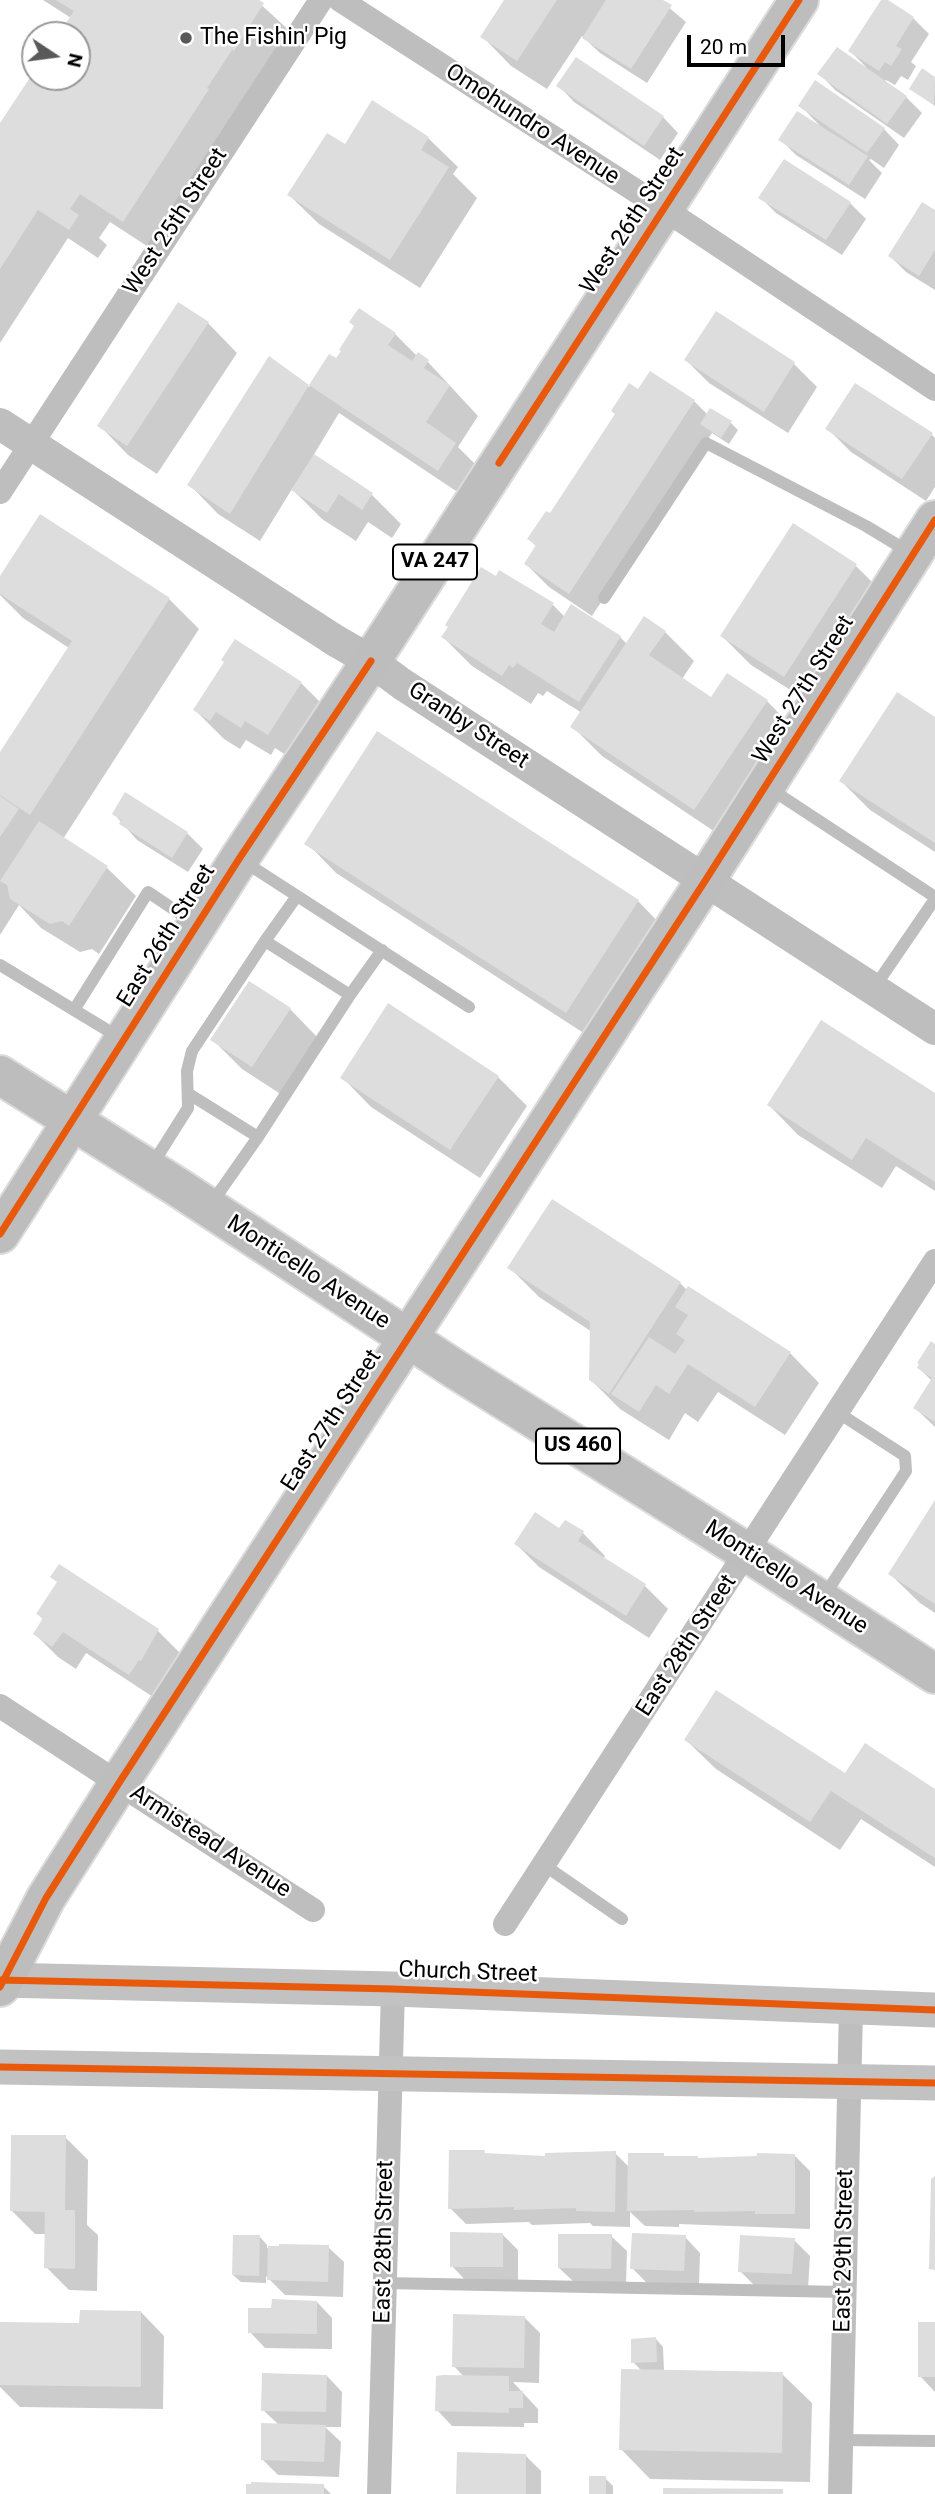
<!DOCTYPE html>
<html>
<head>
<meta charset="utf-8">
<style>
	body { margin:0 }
	#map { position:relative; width:935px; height:2494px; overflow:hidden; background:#fff; font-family:Roboto,sans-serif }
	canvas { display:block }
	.north { position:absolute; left:21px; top:21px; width:70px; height:70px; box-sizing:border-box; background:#fff; border:2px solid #999; border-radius:50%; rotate:103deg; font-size:19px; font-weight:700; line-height:28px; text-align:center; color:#000 }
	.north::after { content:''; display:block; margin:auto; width:24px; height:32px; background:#595959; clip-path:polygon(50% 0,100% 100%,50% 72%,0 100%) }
	.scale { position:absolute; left:687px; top:35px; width:98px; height:32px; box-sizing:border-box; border:4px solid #000; border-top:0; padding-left:9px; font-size:21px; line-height:24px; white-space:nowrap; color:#000; -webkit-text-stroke:5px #fff; paint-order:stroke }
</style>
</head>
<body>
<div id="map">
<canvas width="935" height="2494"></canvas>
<div class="north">N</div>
<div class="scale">20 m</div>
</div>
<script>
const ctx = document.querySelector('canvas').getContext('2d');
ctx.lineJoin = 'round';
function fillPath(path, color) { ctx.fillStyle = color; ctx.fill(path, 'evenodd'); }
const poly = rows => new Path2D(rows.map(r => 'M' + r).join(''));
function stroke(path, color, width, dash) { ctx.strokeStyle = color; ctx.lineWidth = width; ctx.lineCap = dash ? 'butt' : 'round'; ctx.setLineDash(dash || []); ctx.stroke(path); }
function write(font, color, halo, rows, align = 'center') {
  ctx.font = font + ' Roboto,sans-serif'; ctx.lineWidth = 5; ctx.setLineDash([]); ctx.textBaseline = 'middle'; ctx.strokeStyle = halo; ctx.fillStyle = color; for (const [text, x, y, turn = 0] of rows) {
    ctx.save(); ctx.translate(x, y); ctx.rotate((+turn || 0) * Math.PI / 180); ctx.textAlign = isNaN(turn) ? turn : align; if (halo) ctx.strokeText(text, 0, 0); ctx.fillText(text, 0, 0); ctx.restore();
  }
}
const shadow = poly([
	[43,0,256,0,293,34,153,250,110,222,99,238,107,245,98,258,68,238,0,343,0,127,35,73,35,77,77,77,77,35,60,35,71,18],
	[506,0,660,0,686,22,647,83,600,53,582,36,547,89,511,66,482,36],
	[883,0,913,18,929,34,911,62,916,66,908,80,901,76,895,85,886,80,884,82,906,97,922,113,904,138,835,90,820,74,865,68,866,67,850,51],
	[922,71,935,79,935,106,911,89],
	[559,86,663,117,678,133,660,160,574,102],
	[800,105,884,129,899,145,884,168,871,159,869,160,882,173,865,199,796,155,781,140,821,127],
	[428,138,458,167,453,174,477,198,420,288,319,224,289,195,346,146],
	[761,198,850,203,866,219,842,255,776,213],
	[935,212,935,290,906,272,890,256],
	[716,314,794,364,817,387,788,433,709,383,686,360],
	[208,323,237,353,157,474,128,455,99,425],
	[395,334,417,356,428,362,478,416,458,447,484,473,468,499,339,413,313,456,372,495,401,524,392,538,368,522,356,541,322,519,292,489,260,541,218,514,189,484,270,358,309,387,330,357,336,361],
	[639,391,694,401,708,415,731,423,738,430,729,444,712,433,592,616,549,587,526,564,537,547,529,539,551,516],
	[828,429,931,434,935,438,935,487,926,501,851,452],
	[41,516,169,599,199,629,63,839,106,867,136,896,99,954,92,949,80,952,41,928,19,905,0,935,0,755,69,648,23,618,0,595,0,579],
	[856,566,885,595,814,705,751,665,722,636],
	[553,605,565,617,620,637,627,644,665,632,694,661,682,679,712,699,767,701,796,731,724,838,602,756,573,727,582,713,547,691,543,696,538,693,531,704,472,666,443,637],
	[235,641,301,683,331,713,298,763,275,748,271,755,246,740,240,749,224,739,195,710,226,662],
	[935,719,935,852,870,810,841,781],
	[114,814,187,833,203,849,188,872,137,840],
	[307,843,638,901,667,931,596,1041,336,873],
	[290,1009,319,1039,282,1095,242,1069,213,1040],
	[342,1077,498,1077,527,1106,480,1178,371,1107],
	[935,1095,935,1191,896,1166,882,1188,798,1135,769,1105],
	[510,1268,680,1283,687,1290,790,1353,819,1383,785,1435,718,1392,698,1422,685,1413,669,1440,620,1409,590,1379,592,1332,539,1297],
	[935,1346,935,1427,915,1408,932,1381,919,1368],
	[935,1503,935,1613,920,1603,890,1574],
	[560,1531,583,1533,605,1556,603,1559,645,1586,668,1609,649,1638,539,1567,516,1544],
	[38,1614,158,1631,181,1654,153,1697,86,1653,76,1669,58,1657,35,1634,44,1620],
	[686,1740,845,1775,935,1791,935,1867,861,1819,840,1850,716,1769],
	[65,2137,88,2160,87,2225,98,2235,97,2291,69,2290,46,2267,46,2234,35,2234,12,2211],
	[484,2152,487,2155,547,2158,615,2153,630,2168,663,2155,666,2157,700,2160,795,2156,810,2171,810,2229,679,2224,679,2227,645,2226,630,2212,630,2227,593,2226,590,2223,532,2225,529,2222,466,2224,450,2208],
	[502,2234,518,2250,518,2282,467,2282,452,2266],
	[611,2236,627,2251,626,2284,575,2283,559,2268],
	[260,2237,267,2245,267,2248,328,2247,344,2262,343,2297,285,2295,266,2276,266,2283,241,2282,233,2275],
	[685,2237,700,2253,699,2286,648,2284,632,2268],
	[794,2240,810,2256,808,2289,756,2287,740,2271],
	[317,2302,332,2318,332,2349,265,2348,250,2332,273,2310],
	[141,2312,164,2336,163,2409,20,2407,0,2387,0,2323,81,2324],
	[524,2317,540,2333,539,2383,513,2382,538,2409,538,2423,524,2423,524,2427,452,2426,437,2410,465,2378,454,2366],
	[935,2324,935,2392,920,2376],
	[656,2339,663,2347,664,2371,782,2374,812,2403,810,2482,650,2479,621,2449,642,2371,633,2362],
	[327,2376,342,2392,341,2427,325,2427,341,2442,339,2477,278,2475,262,2459,279,2425,263,2410],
	[526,2456,541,2471,541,2494,458,2494],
	[605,2478,613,2486,613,2494,591,2494],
	[323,2486,331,2494,248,2494]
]);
const building = poly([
	[56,0,259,0,264,3,234,51,232,50,207,88,209,89,123,222,80,194,70,209,79,215,69,230,38,210,0,269,0,123,35,70,35,77,77,77,77,35,58,35,74,11],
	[504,0,557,0,517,61,480,37],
	[606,0,663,0,672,5,631,69,582,38],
	[881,0,888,0,914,17,896,46,902,49,891,66,885,62,879,71,848,51],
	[837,47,907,96,887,124,817,74],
	[576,57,664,116,644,146,556,86],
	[922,68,935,77,934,105,909,89],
	[815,80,885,128,867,153,798,106],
	[372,100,429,137,421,150,449,167,390,260,287,195,327,133,345,144],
	[797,111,868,156,849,185,778,140],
	[784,159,851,202,826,240,758,198],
	[922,202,935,210,935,250,919,276,888,256],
	[178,302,209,322,127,446,97,426],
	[359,308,396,333,388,345,412,361,418,352,429,360,424,368,450,385,426,422,456,443,438,471,309,385,230,514,187,485,269,356,309,385,329,354,336,358,341,351,339,350,354,326,349,322],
	[716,311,795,362,764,412,684,360],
	[650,371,695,400,569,594,524,564,536,545,527,539,546,511,550,513,615,414,611,411,629,383,638,389],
	[855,383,933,433,902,479,825,429],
	[710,408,732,421,721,438,700,424],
	[314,454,373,493,362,510,339,494,327,513,291,490],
	[40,514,170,598,30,815,0,795,0,752,72,641,0,594,0,576],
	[793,523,857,564,784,677,720,636],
	[481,567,496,576,499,570,554,603,541,624,554,632,571,604,621,636,579,702,517,663,513,668,509,665,502,676,441,637,448,627,445,625],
	[644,616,666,631,649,655,711,697,727,673,768,700,694,810,570,727],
	[235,639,302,682,268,735,245,721,241,728,216,712,210,721,193,710,224,662,221,660],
	[897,692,935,717,935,843,839,781],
	[377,731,639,900,566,1013,304,844],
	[125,792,188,832,172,858,119,824,121,820,112,814],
	[0,796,19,809,0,837],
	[39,821,108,866,69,926,62,921,50,924,10,899,7,885,0,881],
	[249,981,291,1008,252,1067,210,1040],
	[388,1003,499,1076,450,1150,340,1078],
	[821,1020,935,1093,935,1182,866,1138,852,1160,767,1105],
	[552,1199,681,1282,609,1394,589,1380,590,1322,507,1268],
	[688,1286,791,1352,755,1407,688,1364,669,1394,656,1385,639,1412,611,1394,649,1337,675,1354,685,1340,676,1334,688,1315,675,1307],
	[931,1341,935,1344,935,1422,913,1408,932,1378,917,1368,919,1364,917,1363],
	[935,1500,935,1604,888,1574],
	[535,1512,559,1528,565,1520,584,1531,578,1541,646,1584,626,1616,514,1544],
	[59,1564,159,1629,141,1661,139,1660,129,1675,63,1632,52,1647,33,1634,43,1618,36,1614,57,1582,50,1577],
	[716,1690,845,1773,865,1743,935,1789,935,1858,831,1791,810,1822,684,1740],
	[11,2135,66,2135,65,2210,75,2210,75,2269,44,2268,45,2212,10,2211],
	[449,2150,485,2150,484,2153,545,2156,545,2153,616,2151,615,2212,576,2211,576,2208,514,2210,514,2207,448,2209],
	[628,2153,664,2153,664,2156,698,2156,698,2158,757,2156,757,2153,795,2154,795,2214,755,2214,755,2211,694,2212,694,2210,627,2211],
	[935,2176,935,2270,929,2269,931,2179],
	[450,2232,503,2233,503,2267,450,2267],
	[632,2233,686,2235,684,2271,630,2269],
	[558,2234,612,2234,611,2269,558,2268],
	[233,2235,260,2235,259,2276,232,2275],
	[740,2235,795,2238,792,2274,738,2272],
	[279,2244,329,2245,328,2282,267,2280,268,2246,279,2246],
	[272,2299,317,2301,317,2334,248,2333,248,2308,271,2308],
	[80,2310,141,2311,141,2387,0,2385,0,2322,79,2323],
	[453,2314,525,2316,524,2368,452,2367],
	[918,2322,935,2322,935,2377,918,2377],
	[656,2337,657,2362,631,2363,631,2339],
	[621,2369,783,2372,782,2453,619,2450],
	[262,2373,327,2375,326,2412,261,2411],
	[443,2375,509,2376,509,2391,523,2391,523,2408,509,2408,509,2413,435,2411,436,2376],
	[261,2423,326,2425,324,2462,261,2460],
	[457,2452,526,2454,526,2494,456,2494],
	[589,2476,606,2476,606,2494,589,2494],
	[251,2482,324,2484,324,2494,246,2494,246,2484,251,2484],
	[663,2488,783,2489,783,2494,663,2494]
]);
const service = poly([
	[604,598,706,443,866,526,909,552],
	[769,788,935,897],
	[243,861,469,1007],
	[265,941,297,896],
	[0,965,74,1010,148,892,194,923],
	[874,988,935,899],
	[350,995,382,950],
	[74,1010,122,1039],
	[189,1094,258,1137],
	[152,1165,188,1108,187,1071,192,1051,265,941,350,995,258,1137,211,1204],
	[824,1596,906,1471,905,1456,837,1412],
	[544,1865,622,1919],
	[384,2283,844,2292],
	[841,2440,935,2441]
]);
const minor = poly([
	[340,0,664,209,935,389],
	[0,492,321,0],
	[0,1706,313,1910],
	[505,1924,935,1261],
	[379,2494,393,1989],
	[840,2494,851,2008]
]);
const tertiary = poly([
	[0,424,336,641,371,661,402,684,935,1029]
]);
const secondary = poly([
	[0,1980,393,1989,935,2010],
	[0,2067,935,2083]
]);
const primary = poly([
	[0,1075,179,1188,458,1371,748,1553,935,1674],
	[0,1234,239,859,371,661,799,0],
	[0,1987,46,1898,119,1783,705,881,935,520]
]);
const cycleway = poly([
	[499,463,799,0],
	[0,1234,239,859,371,661],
	[0,1980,393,1989,935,2010],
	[0,1987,46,1898,119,1783,705,881,935,520],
	[0,2067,935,2083]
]);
const markers = [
	[186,38,7,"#595959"]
];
const shields = [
	[435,562,84],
	[578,1446,84]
];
const shieldNames = [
	["VA 247",435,562],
	["US 460",578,1446]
];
const poiNames = [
	["The Fishin' Pig",200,38]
];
const streetNames = [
	["Omohundro Avenue",532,125,33],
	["West 26th Street",633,221,-57],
	["West 25th Street",176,222,-57],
	["West 27th Street",804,690,-58],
	["Granby Street",468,726,33],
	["East 26th Street",167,936,-58],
	["Monticello Avenue",308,1273,33],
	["East 27th Street",332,1421,-57],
	["Monticello Avenue",786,1578,33],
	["East 28th Street",687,1646,-57],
	["Armistead Avenue",210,1842,33],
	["Church Street",468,1973,2],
	["East 28th Street",385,2242,-89],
	["East 29th Street",845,2251,-89]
];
fillPath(shadow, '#0003');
fillPath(building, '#ddd');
stroke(primary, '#dbdbdb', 42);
stroke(service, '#bebebe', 12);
stroke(minor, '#bebebe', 24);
stroke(tertiary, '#bebebe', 32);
stroke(secondary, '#c2c2c2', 35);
stroke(primary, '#bdbdbd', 38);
stroke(cycleway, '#e8590c', 7);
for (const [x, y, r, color] of markers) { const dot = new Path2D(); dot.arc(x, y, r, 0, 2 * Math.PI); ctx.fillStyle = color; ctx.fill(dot); stroke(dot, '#fff', 2.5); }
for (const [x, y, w] of shields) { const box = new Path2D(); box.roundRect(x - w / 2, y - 17.5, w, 35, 5); ctx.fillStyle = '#fff'; ctx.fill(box); stroke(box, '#000', 2); }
write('bold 21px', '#000', null, shieldNames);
write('23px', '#000', '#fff', poiNames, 'left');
write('23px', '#000', '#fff', streetNames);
</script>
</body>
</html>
